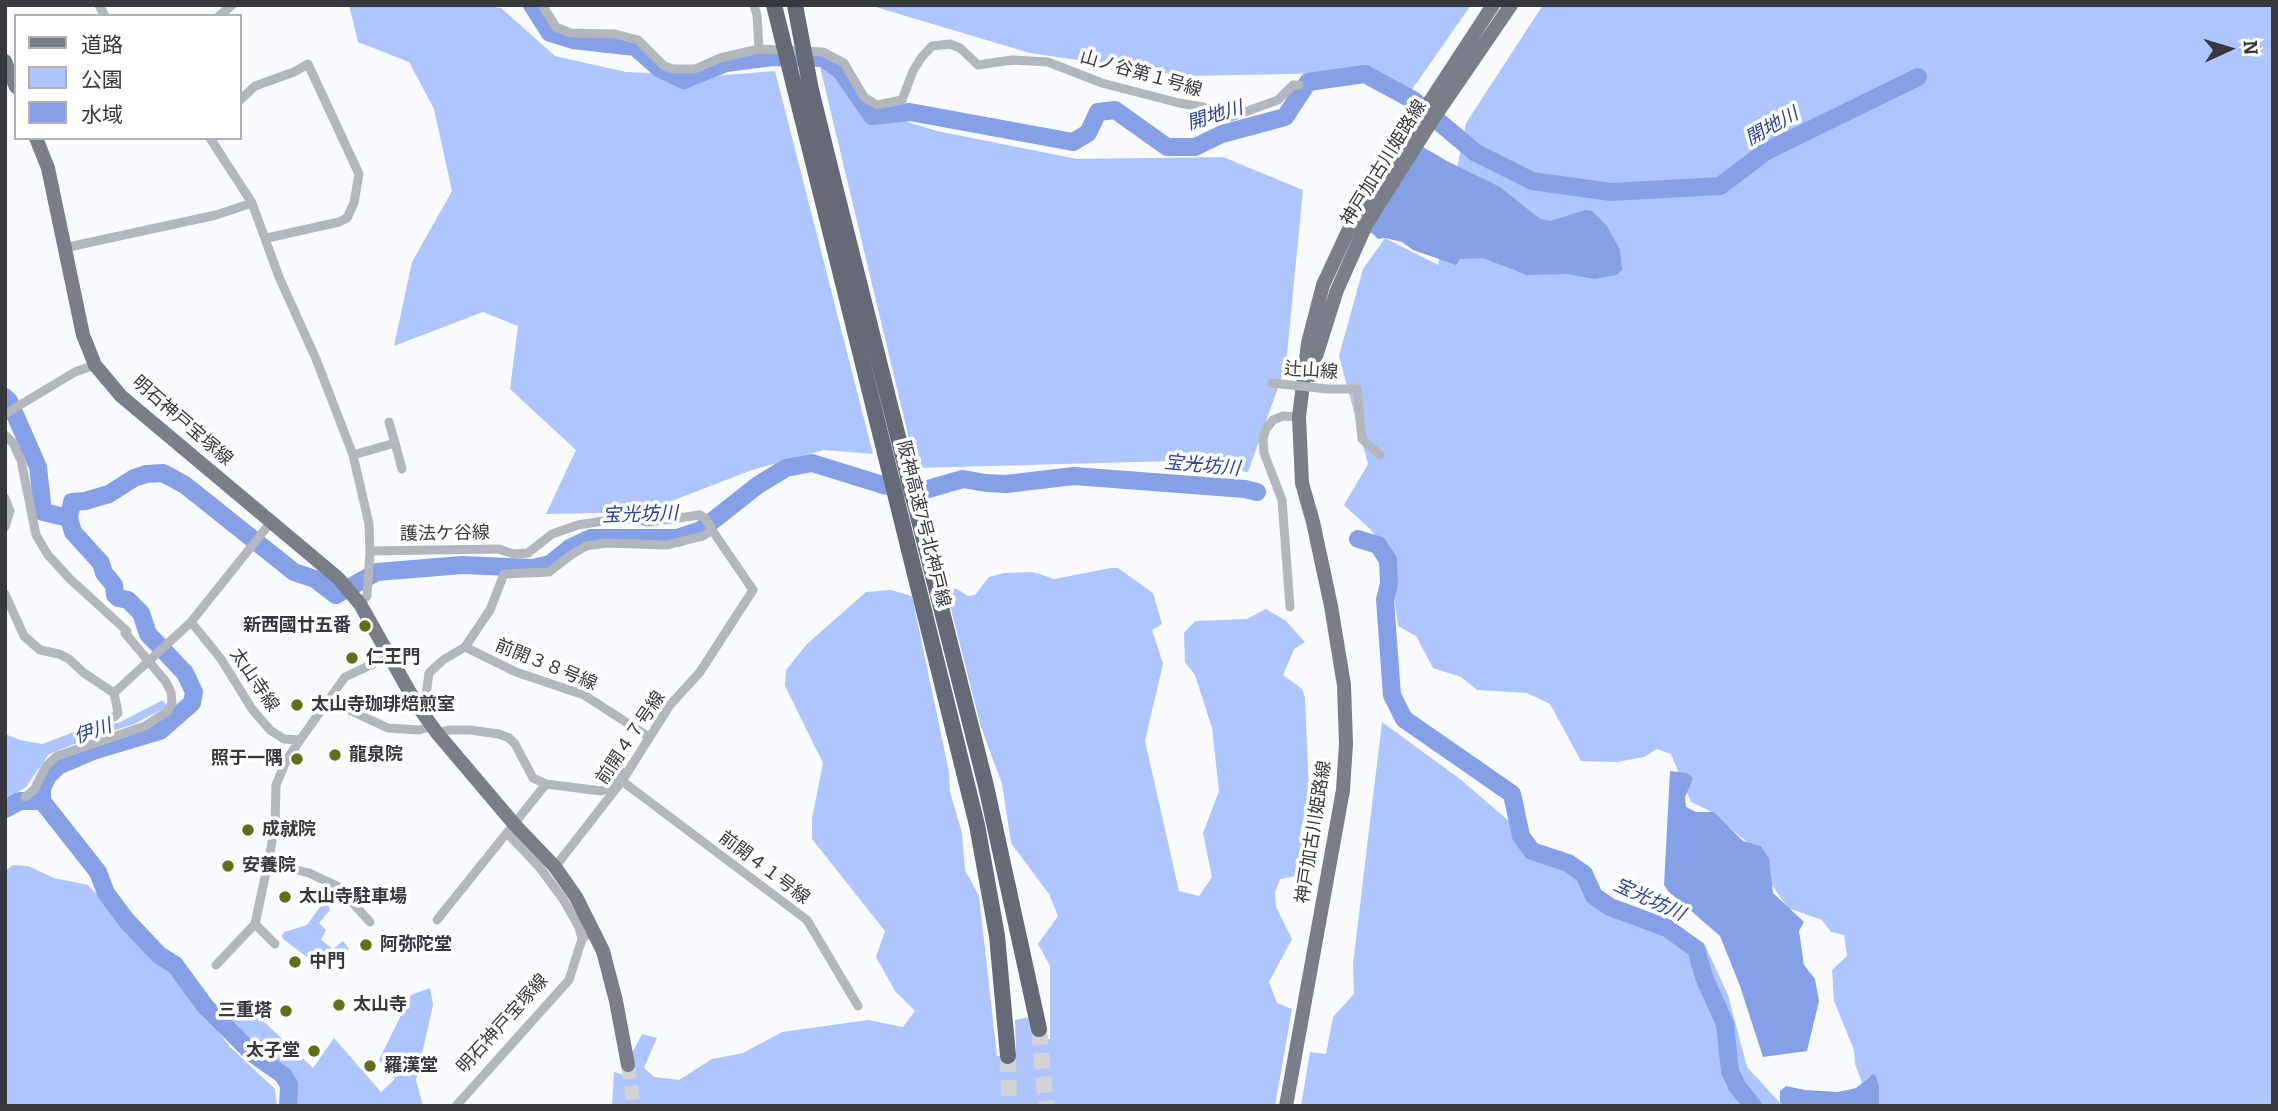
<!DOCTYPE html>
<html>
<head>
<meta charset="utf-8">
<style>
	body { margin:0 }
	#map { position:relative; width:2278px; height:1111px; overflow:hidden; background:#f9fafd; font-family:Bitter,"Noto Sans JP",serif }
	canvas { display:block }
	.frame { position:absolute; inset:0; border:7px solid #37393e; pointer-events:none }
	.legend { position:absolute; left:14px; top:14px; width:228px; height:126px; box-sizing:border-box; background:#fff; border:2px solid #afb0b2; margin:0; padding:9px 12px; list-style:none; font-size:21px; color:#37393e }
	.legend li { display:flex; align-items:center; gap:14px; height:35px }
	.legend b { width:35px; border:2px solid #afb0b2 }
	.north { position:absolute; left:2194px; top:14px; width:70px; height:70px; -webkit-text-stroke:5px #fff; paint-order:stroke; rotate:86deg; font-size:19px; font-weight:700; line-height:28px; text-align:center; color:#37393e }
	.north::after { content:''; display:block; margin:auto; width:24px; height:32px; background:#37393e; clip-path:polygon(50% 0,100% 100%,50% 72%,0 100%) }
</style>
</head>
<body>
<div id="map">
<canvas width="2278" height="1111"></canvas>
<div class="frame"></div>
<ul class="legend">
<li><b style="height:9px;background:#7a7e89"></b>道路</li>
<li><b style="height:19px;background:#afc5ff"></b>公園</li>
<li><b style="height:19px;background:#85a0e6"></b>水域</li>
</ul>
<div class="north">N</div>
</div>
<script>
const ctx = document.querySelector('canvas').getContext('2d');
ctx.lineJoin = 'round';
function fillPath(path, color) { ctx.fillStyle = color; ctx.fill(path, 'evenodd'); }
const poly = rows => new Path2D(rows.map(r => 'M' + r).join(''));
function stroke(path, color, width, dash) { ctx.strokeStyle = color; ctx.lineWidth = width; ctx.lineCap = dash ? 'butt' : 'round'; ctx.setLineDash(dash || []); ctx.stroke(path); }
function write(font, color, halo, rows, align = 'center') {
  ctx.font = font + ' Bitter,"Noto Sans JP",serif'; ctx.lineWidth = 7; ctx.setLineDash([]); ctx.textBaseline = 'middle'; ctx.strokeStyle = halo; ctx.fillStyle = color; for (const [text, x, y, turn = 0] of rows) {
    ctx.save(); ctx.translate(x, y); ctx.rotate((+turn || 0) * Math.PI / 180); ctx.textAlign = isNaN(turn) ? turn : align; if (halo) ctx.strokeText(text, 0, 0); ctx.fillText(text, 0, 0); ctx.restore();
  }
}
const green = poly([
	[349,5,484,5,501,8,555,56,626,72,714,76,775,71,873,454,824,450,752,470,643,512,546,514,576,450,510,389,518,326,483,312,394,346,412,262,452,191,434,109,409,62,358,42],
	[869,5,1471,5,1411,91,1342,73,1186,76,1030,53],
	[1543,5,2273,5,2273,1106,1879,1106,1879,1086,1870,1076,1862,1083,1855,1064,1854,1050,1834,1001,1832,970,1847,956,1844,935,1831,932,1822,920,1788,908,1772,885,1765,857,1710,811,1691,802,1671,754,1657,749,1644,757,1617,762,1581,761,1550,704,1527,693,1477,690,1461,677,1433,668,1416,636,1398,626,1388,552,1370,529,1344,505,1368,464,1339,356,1363,269,1385,238,1438,265,1466,123],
	[830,66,868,110,937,131,1077,159,1223,157,1303,190,1286,365,1248,472,1173,461,916,468,820,67],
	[1111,568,1118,568,1153,593,1162,624,1152,630,1163,664,1145,741,1179,891,1199,896,1212,877,1203,833,1219,791,1212,728,1195,675,1185,662,1184,633,1195,621,1247,619,1266,609,1286,621,1305,642,1294,649,1283,675,1302,689,1305,697,1309,794,1300,834,1312,869,1308,874,1280,879,1275,893,1276,907,1292,939,1269,982,1277,1003,1292,1009,1275,1106,612,1106,614,1072,634,1078,631,1055,642,1034,657,1038,644,1068,654,1077,679,1080,712,1059,743,1053,782,1032,868,1020,903,1027,915,1011,895,991,876,957,885,931,812,839,812,818,823,763,785,686,786,670,807,644,866,592,891,590,912,596,949,772,950,792,962,833,965,870,979,896,997,1056,1016,1056,1015,1020,1029,1017,1034,1040,1050,1039,1050,966,1038,944,1058,916,1049,894,1011,843,1002,784,981,727,946,590,957,589,968,596,975,595,989,577,1004,573,1033,572,1054,579],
	[163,700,167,707,134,724,82,741,49,754,26,787,5,800,5,734,20,740,42,744,90,726,118,723],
	[1382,722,1460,779,1510,822,1541,858,1580,877,1613,907,1682,930,1704,943,1728,995,1747,1067,1782,1105,1787,1106,1301,1106,1310,1052,1326,1054,1333,1017,1354,994,1353,964],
	[13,865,28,866,54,878,88,885,174,973,230,1047,275,1089,277,1106,5,1106,5,871],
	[328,903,330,910,319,923,326,930,321,940,333,949,343,941,349,949,342,958,329,953,316,964,283,939,282,936,284,932,307,925,322,904],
	[430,988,433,1005,416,1080,423,1106,294,1106,297,1083,255,1052,228,1022,242,1001,313,1068,334,1038,381,1092,395,1079,379,1060,411,995]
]);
const water = poly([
	[1397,132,1447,161,1500,187,1540,219,1551,221,1585,210,1592,211,1607,226,1620,250,1622,270,1616,275,1595,279,1567,274,1527,275,1483,258,1460,259,1456,265,1413,250,1402,242,1385,238,1378,239,1372,233,1366,234,1355,206,1356,198,1392,133],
	[1670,771,1687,773,1693,778,1685,797,1686,807,1696,812,1714,812,1743,841,1761,846,1769,859,1773,893,1804,922,1799,931,1804,965,1815,979,1819,1001,1807,1051,1763,1057,1740,986,1720,936,1668,891,1664,885],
	[1873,1074,1876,1076,1879,1086,1879,1106,1787,1106,1782,1105,1780,1102,1780,1091,1786,1086,1805,1090,1838,1092,1856,1088]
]);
const river = poly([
	[532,5,550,33,573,40,635,47,660,69,684,80,726,63,772,57,824,58,841,71,872,116,910,112,1073,142,1088,133,1098,112,1115,110,1167,147,1195,147,1222,134,1285,117,1308,82,1365,74,1413,100,1476,153,1532,181,1611,192,1720,186,1765,152,1918,77],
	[5,397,9,401,38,467,43,512,69,518],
	[1358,539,1378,545,1388,560,1389,584,1385,600,1392,695,1404,719,1512,794,1521,836,1532,851,1568,863,1584,874,1594,896,1610,907,1667,928,1696,949,1704,977,1725,1024,1730,1071,1737,1086,1753,1106],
	[5,809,20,801,42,801],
	[288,1106,289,1085,283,1075,253,1054,205,1006,175,965,159,955,126,920,106,893,98,872,42,801,42,788,48,776,58,766,93,751,160,731,192,703,194,692,185,673,148,634,141,613,128,600,118,598,115,595,114,585,104,573,101,563,73,532,69,518,72,502,85,501,109,494,134,478,146,474,163,473,185,485,294,572,315,579,336,595,377,572,462,565,533,568,550,564,570,548,591,538,677,538,701,530,758,485,786,468,812,463,883,485,921,491,963,479,986,483,1006,484,1074,476,1245,489,1257,492]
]);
const primaryTunnel = poly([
	[628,1065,634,1106]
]);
const motorwayTunnel = poly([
	[1039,1029,1046,1106],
	[1008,1056,1009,1106]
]);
const minor = poly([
	[99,5,105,16],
	[542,5,556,27,570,33,615,34,638,40,664,66,673,69,695,69,720,58,759,49,823,52,844,63,864,97,877,105,902,100,913,71,921,58,932,46,950,44,960,48,978,65,1012,60,1048,62,1102,83,1179,103,1203,107,1231,117,1278,100,1293,85,1299,85],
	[754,5,757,15,759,49],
	[219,16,232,5],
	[240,100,255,86,294,72,308,64,359,174,354,203,347,218,339,222,267,238],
	[210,138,252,203,279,277,316,359,353,455,369,524,370,551,367,596,360,604],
	[64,248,216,215,252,203],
	[1357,389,1362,439,1380,455],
	[5,414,75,372,95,365],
	[389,422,395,443],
	[5,435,13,443,21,460,36,535,48,555,70,579,127,631,125,633,166,682,171,692,172,703,168,711,145,726,57,756,46,766,34,790,25,797],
	[353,455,395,443,402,469],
	[5,498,10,511,5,527],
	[370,551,498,549,514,554,528,553,552,534,578,525,610,520,635,519,648,522,700,515,705,518,712,529],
	[5,594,24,636,40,650,59,654,69,659,84,673,114,693,191,622,271,522],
	[1290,607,1282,500,1264,453,1263,438,1266,429,1273,420,1283,416,1299,417],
	[191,622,221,659,252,709,270,730,284,739,300,740,286,761,276,785,275,826,268,863,309,873,337,886,370,922],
	[465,647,516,672,584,695,649,737],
	[329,701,388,728,419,730,432,726],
	[417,705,426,695,429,673,443,660,465,647,490,610,504,574,549,572,571,555,586,546,606,543,667,545,703,536,712,530,753,590,700,672,670,705,622,781,555,867],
	[109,718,114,717,118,713,114,693],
	[437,733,449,730,470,730,499,734,509,738,515,744,533,778,546,784],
	[300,740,345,677,390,656],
	[622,781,807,920,858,1006],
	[508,834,540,868,563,899,579,927,582,939],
	[268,863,255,924,275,944],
	[437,920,546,784,601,791,606,789,619,772,627,773],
	[216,965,255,924],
	[456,1106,569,980,582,939,593,930]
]);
const primary = poly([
	[5,61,16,87],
	[36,138,48,168,83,335,95,365,121,396,338,578,360,604,417,705,437,733,515,825,555,867,576,897,603,951,616,1001,628,1065],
	[1313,375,1314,363,1337,290,1367,223,1433,119,1511,5],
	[1286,1106,1343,790,1346,744,1344,685,1331,606,1313,522,1302,483,1299,417,1308,343,1323,285,1355,216,1493,5]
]);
const motorway = poly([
	[834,183,986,786,1039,1029],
	[819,186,977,825,997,936,1008,1056]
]);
const minorBridge = poly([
	[1272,383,1328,389,1357,389]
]);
const motorwayBridge = poly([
	[774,5,819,186],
	[795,5,811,90,834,183]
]);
const markers = [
	[365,626,7,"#626f19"],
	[352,658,7,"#626f19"],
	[297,705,7,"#626f19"],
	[335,755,7,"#626f19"],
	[297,759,7,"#626f19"],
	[248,830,7,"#626f19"],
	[228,866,7,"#626f19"],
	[285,897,7,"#626f19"],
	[366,945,7,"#626f19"],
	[295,962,7,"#626f19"],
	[339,1005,7,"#626f19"],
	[286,1011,7,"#626f19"],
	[314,1051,7,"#626f19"],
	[370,1066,7,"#626f19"]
];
const streetNames = [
	["山ノ谷第１号線",1141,74,16],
	["神戸加古川姫路線",1384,163,-58],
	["辻山線",1311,371,4],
	["明石神戸宝塚線",182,421,41],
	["阪神高速7号北神戸線",923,524,76],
	["護法ケ谷線",445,534,-1],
	["前開３８号線",546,665,22],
	["太山寺線",254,680,56],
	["前開４７号線",631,738,-56],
	["神戸加古川姫路線",1314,832,-81],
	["前開４１号線",764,868,37],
	["明石神戸宝塚線",503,1024,-48]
];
const poiNames = [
	["新西國廿五番",351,626,"right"],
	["仁王門",366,658],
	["太山寺珈琲焙煎室",311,705],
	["龍泉院",349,755],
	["照于一隅",283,759,"right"],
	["成就院",262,830],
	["安養院",242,866],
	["太山寺駐車場",299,897],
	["阿弥陀堂",380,945],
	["中門",309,962],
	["太山寺",353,1005],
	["三重塔",272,1011,"right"],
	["太子堂",300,1051,"right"],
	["羅漢堂",384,1066]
];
const waterNames = [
	["開地川",1215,116,-17],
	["開地川",1772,127,-29],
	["宝光坊川",1202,466,5],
	["宝光坊川",640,515,-2],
	["伊川",93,732,-19],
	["宝光坊川",1649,900,25]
];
fillPath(green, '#afc5ff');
fillPath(water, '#85a0e6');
stroke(river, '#85a0e6', 18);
stroke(primaryTunnel, '#d2d3d7', 14, [14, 7]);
stroke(motorwayTunnel, '#d2d3d7', 16, [16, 8]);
stroke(minor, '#b4b6bd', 9);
stroke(primary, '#7a7e89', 14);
stroke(motorway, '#656a76', 16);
stroke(minorBridge, '#b4b6bd', 9);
stroke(motorwayBridge, '#656a76', 16);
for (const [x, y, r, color] of markers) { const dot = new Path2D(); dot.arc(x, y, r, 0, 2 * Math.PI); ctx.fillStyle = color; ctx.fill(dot); stroke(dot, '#fff', 2.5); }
write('18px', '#37393e', '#fff', streetNames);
write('bold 18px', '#37393e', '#fff', poiNames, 'left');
write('italic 19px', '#2a4294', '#fff', waterNames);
</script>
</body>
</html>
